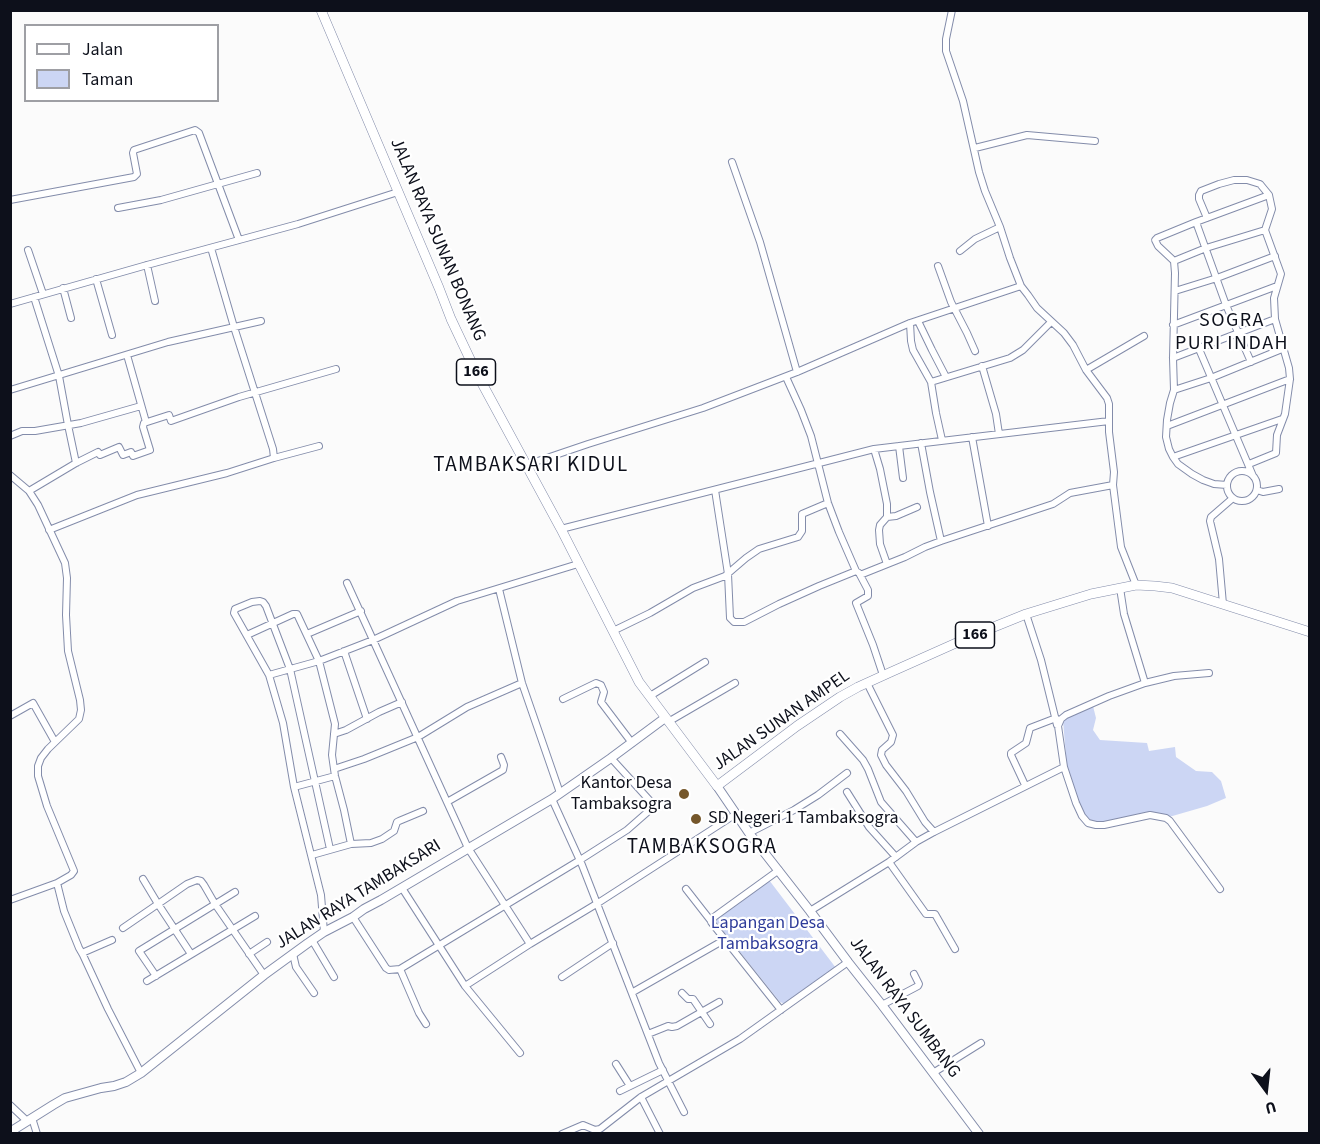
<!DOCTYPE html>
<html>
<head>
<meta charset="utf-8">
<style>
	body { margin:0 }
	#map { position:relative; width:1320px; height:1144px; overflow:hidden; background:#fbfbfb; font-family:"Source Sans 3",sans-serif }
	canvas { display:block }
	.frame { position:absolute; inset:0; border:12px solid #0d101b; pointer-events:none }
	.legend { position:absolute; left:24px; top:24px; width:195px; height:78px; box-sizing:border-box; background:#fff; border:2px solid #9e9fa4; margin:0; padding:8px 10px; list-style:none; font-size:18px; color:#0d101b }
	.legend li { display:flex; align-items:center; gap:12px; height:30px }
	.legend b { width:30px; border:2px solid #9e9fa4 }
	.north { position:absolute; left:1236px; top:1060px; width:60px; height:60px; -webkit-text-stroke:4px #fff; paint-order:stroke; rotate:165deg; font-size:16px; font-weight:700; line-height:24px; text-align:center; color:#0d101b }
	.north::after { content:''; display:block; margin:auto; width:21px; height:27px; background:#0d101b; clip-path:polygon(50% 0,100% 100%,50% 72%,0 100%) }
</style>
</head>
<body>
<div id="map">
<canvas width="1320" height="1144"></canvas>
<div class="frame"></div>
<ul class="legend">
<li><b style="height:8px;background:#fff"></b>Jalan</li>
<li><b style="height:16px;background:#ccd6f4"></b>Taman</li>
</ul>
<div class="north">U</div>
</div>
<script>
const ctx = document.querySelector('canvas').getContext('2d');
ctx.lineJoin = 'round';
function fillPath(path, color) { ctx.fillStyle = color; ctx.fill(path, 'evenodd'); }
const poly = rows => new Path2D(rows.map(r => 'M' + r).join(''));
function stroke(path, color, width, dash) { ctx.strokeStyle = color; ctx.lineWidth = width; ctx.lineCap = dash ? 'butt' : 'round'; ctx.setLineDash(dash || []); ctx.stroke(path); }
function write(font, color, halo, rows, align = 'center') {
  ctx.font = font + ' "Source Sans 3",sans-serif'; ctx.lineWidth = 4.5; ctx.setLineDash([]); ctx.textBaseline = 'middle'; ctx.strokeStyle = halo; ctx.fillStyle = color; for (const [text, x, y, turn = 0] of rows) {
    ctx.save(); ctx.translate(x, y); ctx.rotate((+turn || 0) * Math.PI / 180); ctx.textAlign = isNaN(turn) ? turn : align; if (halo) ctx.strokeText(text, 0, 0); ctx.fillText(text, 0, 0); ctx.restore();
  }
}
const green = poly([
	[1093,706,1096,718,1093,730,1100,740,1147,743,1149,751,1175,747,1176,757,1196,771,1212,772,1221,781,1226,798,1207,806,1169,817,1154,812,1100,823,1088,821,1083,816,1067,767,1063,721,1067,717],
	[769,880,836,968,785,1004,780,1002,716,922,717,917]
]);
const street = poly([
	[952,10,946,39,946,51,963,101,979,172,985,191,1000,227,1010,258,1021,286,1028,295,1037,308,1064,333,1073,345,1086,370,1107,398,1109,404,1109,432,1114,472,1113,485,1118,524,1121,547,1136,585],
	[975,148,1027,135,1095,141],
	[732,162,760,242,797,372],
	[10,200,134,177,137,174,133,153,134,150,195,130,199,133,239,240],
	[118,208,161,200,257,173],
	[1207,218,1199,199,1199,195,1201,191,1219,184,1234,180,1247,180,1260,184,1269,195,1272,209,1265,230,1281,274,1274,298,1275,319,1289,368,1290,379,1285,414,1277,435,1276,453,1249,464],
	[1196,222,1226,305,1251,362],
	[211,248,234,327,273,449,274,458],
	[28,250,43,294],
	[960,251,975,239,1000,227],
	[1174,261,1158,246,1155,240,1157,238,1196,222,1269,195],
	[147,265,155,301],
	[938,266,951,302,967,333,975,351],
	[96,279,112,335],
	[63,288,71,318],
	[1175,291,1217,278,1275,256],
	[34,297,59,376,68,425,76,463],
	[10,304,147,265,298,224,398,192],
	[918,321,932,350,946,377],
	[910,323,911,341,913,350,931,382,936,413,942,440],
	[1173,325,1277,286],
	[1199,349,1253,476],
	[1282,349,1211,378,1174,390,1170,403,1167,420,1166,437,1169,449,1173,457,1282,419],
	[127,355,146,422],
	[1173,358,1275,319],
	[982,366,996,414,999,434],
	[1086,370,1144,336],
	[786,377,801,410,811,436,828,503,839,532,856,571,859,573,868,590,868,596,856,603,873,645,883,675],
	[931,382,1010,358,1023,350,1051,322],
	[10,390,168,342,261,321],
	[1174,390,1173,358,1175,273,1174,261,1206,248,1265,230],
	[1167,426,1290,379],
	[10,436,22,431,35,431,81,423,141,406],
	[972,437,988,526],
	[921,443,930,492,941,541],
	[899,446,903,478],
	[874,449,880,469,887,504,887,517,880,525,879,530,880,544,887,564],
	[1173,457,1178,464,1192,474,1203,480,1214,484,1227,485],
	[526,465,588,444,703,408,797,372,910,323,1021,286],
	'1227 486a15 15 0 1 1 30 0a15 15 0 1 1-30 0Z',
	[10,475,29,491,38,505,65,563,67,578,66,615,68,651,80,700,81,710,79,719,48,749,41,758,38,766,38,776,47,806,74,871,71,875,57,883,64,911,79,948,83,955,108,1009,141,1073],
	[715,490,728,574,730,618,734,622,744,622,779,604,819,586,856,571],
	[1257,490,1263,492,1279,489],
	[29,491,76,463,98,452,100,455,119,447,123,455,131,452,133,456,150,450,143,427,144,423,169,415,171,421,239,397,336,369],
	[887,517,896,516,917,507],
	[561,529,874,449,1109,421],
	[49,530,137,495,227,473,274,458,319,446],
	[860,575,905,557,925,547,941,541,1053,504,1070,493,1113,485],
	[347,583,468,848,530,944],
	[499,589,522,683,560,793],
	[1223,604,1219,559,1210,521,1211,517,1233,498],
	[1026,614,1041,660,1057,725],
	[613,631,650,613,693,588,725,576,746,558,759,549,798,537,802,531,802,514,828,503],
	[307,634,361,611],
	[247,635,293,614,297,614,319,661,335,724,332,755,335,776,344,810,351,844,312,855],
	[344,651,367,719],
	[269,675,319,661,373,640,457,601,578,564],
	[867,683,893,735,891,742,882,750,881,755,886,765,906,791,925,822,934,832],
	[1145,683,1174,676,1209,673],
	[650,696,705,662],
	[563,699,596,683,601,685,604,692,601,702,632,743],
	[10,716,33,703,55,742],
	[668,722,735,683],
	[334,734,346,730,379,712,402,702],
	[840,734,863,760,868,769,881,802,916,842],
	[1064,767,1076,803,1082,816,1088,823,1096,825,1104,825,1150,815,1166,818,1170,821,1220,889],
	[334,769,364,759,418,737,467,707,522,683],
	[1025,785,1011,755,1011,753,1026,743,1030,728,1056,718],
	[294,787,335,776],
	[847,792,869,827,896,857],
	[552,799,582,865,659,1063,684,1112],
	[447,802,503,770,504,765,501,757],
	[749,833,794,810,818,795,847,773],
	[351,844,371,843,382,839,394,831,397,822,399,821,423,811],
	[889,862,926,914,935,914,955,949],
	[779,870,714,917,711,922,781,1010],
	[402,888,465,986,520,1053],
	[686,889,711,921],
	[10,900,57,883],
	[810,911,889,862,916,842,934,832,1064,767,1058,726,1061,719,1066,715,1109,696,1145,683,1124,614,1120,588],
	[353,917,386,968,389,970,400,969,419,1013,426,1024],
	[123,928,158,904,143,879],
	[324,932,321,895,294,787,283,723,269,675,234,613,235,609,252,602,260,601,263,602,266,606,290,669,330,849],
	[312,940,334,977],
	[82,953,112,940],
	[191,954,158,904,187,884,197,880,201,881,204,885,215,904,264,975],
	[249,954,267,942],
	[293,954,296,967,314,993],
	[400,969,580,860,627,830,651,809,652,803,611,758],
	[156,976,139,951,235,892],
	[562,977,613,943],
	[147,981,255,916],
	[465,986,530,944,598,903,736,814],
	[633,992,724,940],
	[682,993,688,999,693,999,710,1024],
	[882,1005,918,986,919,984,914,974],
	[648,1034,668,1026,672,1027,677,1026,719,1002],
	[616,1064,630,1086],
	[933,1073,981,1043],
	[620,1091,663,1070],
	[641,1097,660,1134],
	[10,1105,27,1121],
	[32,1118,37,1134],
	[562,1134,583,1125,595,1130,600,1129,641,1097,740,1039,848,962]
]);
const secondary = poly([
	[717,786,749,833,810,911,848,962,882,1005,979,1134],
	[10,1132,53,1105,65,1098,101,1088,114,1086,126,1082,141,1073,264,975,308,943,324,932,353,917,364,909,381,900,552,799,611,758,665,718]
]);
const primary = poly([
	[321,10,439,288,451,319,477,374,561,529,639,682,717,786,797,726,840,697,858,687,891,672,974,635,1026,614,1091,594,1136,585,1155,586,1172,588,1310,632]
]);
const markers = [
	[684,794,6,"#75572b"],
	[696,819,6,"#75572b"]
];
const shields = [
	[476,372,39],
	[975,635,39]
];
const shieldNames = [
	["166",476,372],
	["166",975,635]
];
const streetNames = [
	["JALAN RAYA SUNAN BONANG",437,240,67],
	["JALAN SUNAN AMPEL",782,721,-35],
	["JALAN RAYA TAMBAKSARI",359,895,-32],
	["JALAN RAYA SUMBANG",904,1008,53]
];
const poiNames = [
	["Kantor Desa",672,784],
	["Tambaksogra",672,805],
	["SD Negeri 1 Tambaksogra",708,819,"left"]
];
const parkNames = [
	["Lapangan Desa",768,924],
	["Tambaksogra",768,945]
];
const neighbourhoodNames = [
	["SOGRA",1232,322],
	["PURI INDAH",1232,345]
];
const quarterNames = [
	["TAMBAKSARI KIDUL",531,466],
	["TAMBAKSOGRA",702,848]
];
fillPath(green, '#ccd6f4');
stroke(street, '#838caa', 8);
stroke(secondary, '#838caa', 10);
stroke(primary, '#838caa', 10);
stroke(street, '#fff', 6);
stroke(secondary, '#fff', 8);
stroke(primary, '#fff', 9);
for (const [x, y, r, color] of markers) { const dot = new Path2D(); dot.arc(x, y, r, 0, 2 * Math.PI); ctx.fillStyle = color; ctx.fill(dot); stroke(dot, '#fff', 2); }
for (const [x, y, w] of shields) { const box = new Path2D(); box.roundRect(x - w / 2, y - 13, w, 26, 4.5); ctx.fillStyle = '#fff'; ctx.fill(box); stroke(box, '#0d101b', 1.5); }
write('bold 16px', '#0d101b', null, shieldNames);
write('18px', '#0d101b', '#fff', streetNames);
write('18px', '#0d101b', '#fff', poiNames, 'right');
write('18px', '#2e3c9a', '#fff', parkNames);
ctx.letterSpacing = '1.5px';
write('20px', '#0d101b', '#fff', neighbourhoodNames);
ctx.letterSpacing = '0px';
ctx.letterSpacing = '1.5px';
write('21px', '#0d101b', '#fff', quarterNames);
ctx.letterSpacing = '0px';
</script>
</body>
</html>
